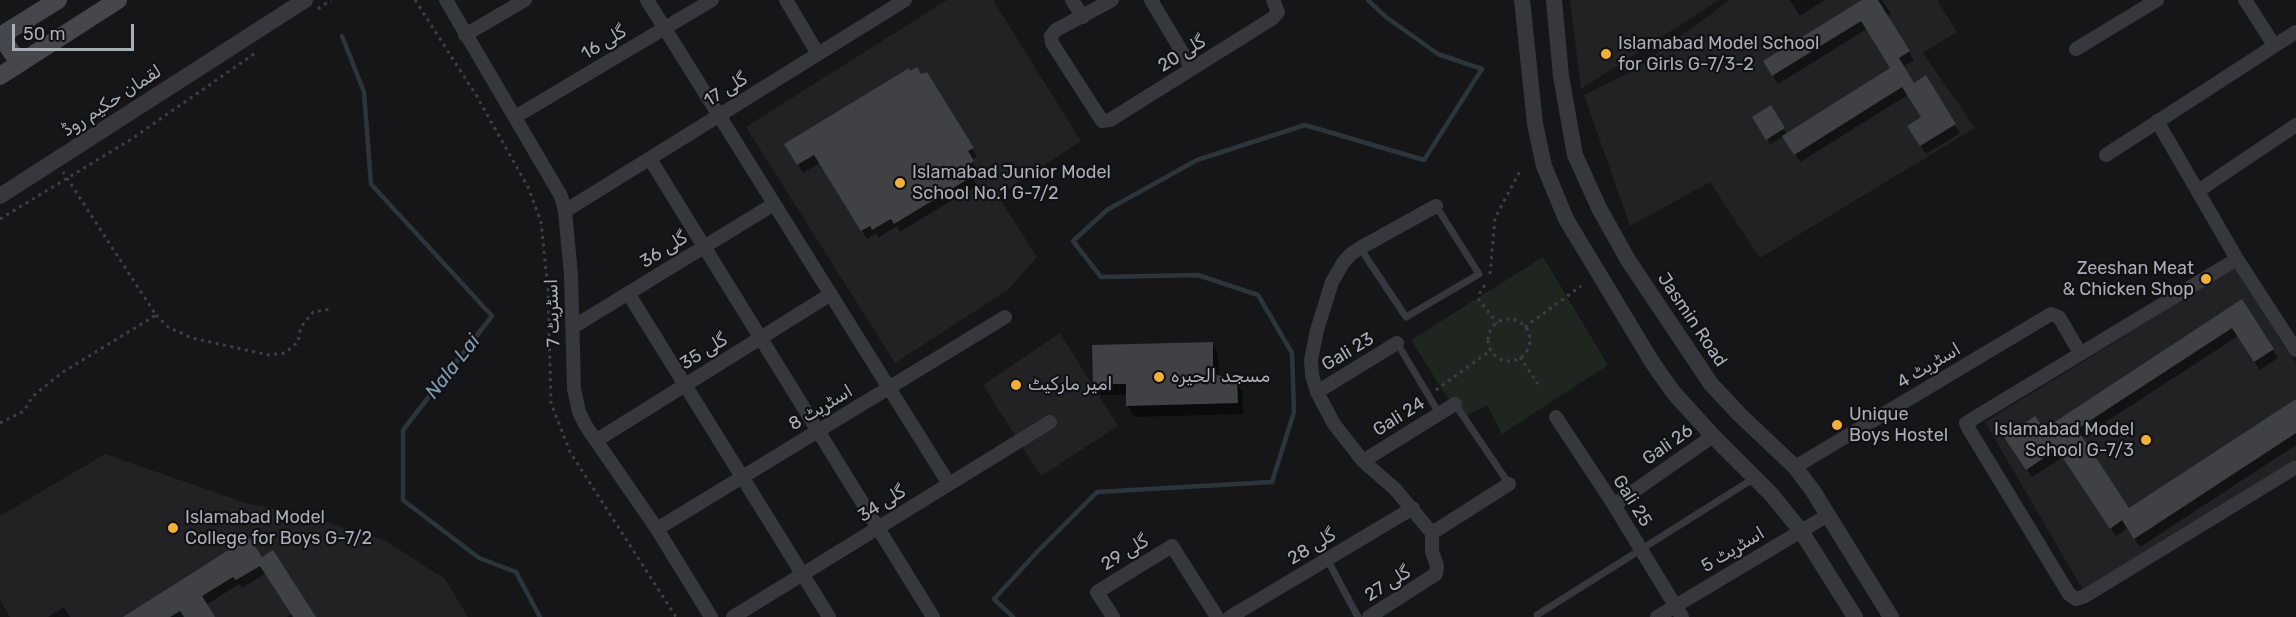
<!DOCTYPE html>
<html>
<head>
<meta charset="utf-8">
<style>
	body { margin:0 }
	#map { position:relative; width:2296px; height:617px; overflow:hidden; background:#161618; font-family:Rubik,sans-serif }
	canvas { display:block }
	.scale { position:absolute; left:12px; top:24px; width:122px; height:27px; box-sizing:border-box; border:3px solid #a8adb8; border-top:0; padding-left:8px; font-size:18px; line-height:21px; white-space:nowrap; color:#a8adb8; -webkit-text-stroke:4px #111113; paint-order:stroke }
</style>
</head>
<body>
<div id="map">
<canvas width="2296" height="617"></canvas>
<div class="scale">50 m</div>
</div>
<script>
const ctx = document.querySelector('canvas').getContext('2d');
ctx.lineJoin = 'round';
function fillPath(path, color) { ctx.fillStyle = color; ctx.fill(path, 'evenodd'); }
const poly = rows => new Path2D(rows.map(r => 'M' + r).join(''));
function stroke(path, color, width, dash) { ctx.strokeStyle = color; ctx.lineWidth = width; ctx.lineCap = dash ? 'butt' : 'round'; ctx.setLineDash(dash || []); ctx.stroke(path); }
function write(font, color, halo, rows, align = 'center') {
  ctx.font = font + ' Rubik,Vazirmatn,sans-serif'; ctx.lineWidth = 4.5; ctx.setLineDash([]); ctx.textBaseline = 'middle'; ctx.strokeStyle = halo; ctx.fillStyle = color; for (const [text, x, y, turn = 0] of rows) {
    ctx.save(); ctx.translate(x, y); ctx.rotate((+turn || 0) * Math.PI / 180); ctx.textAlign = isNaN(turn) ? turn : align; if (halo) ctx.strokeText(text, 0, 0); ctx.fillText(text, 0, 0); ctx.restore();
  }
}
const built = poly([
	[947,0,993,0,1081,141,998,196,1037,257,1009,289,895,363,746,127],
	[1570,0,1719,0,1581,89],
	[1730,0,1937,0,1957,32,1923,53,1975,128,1760,258,1710,182,1630,226,1584,95,1633,71],
	[2235,268,2296,363,2296,459,2083,590,1985,422],
	[1060,333,1118,426,1041,476,983,385],
	[105,454,249,504,303,514,386,541,445,579,468,617,10,617,0,600,0,516]
]);
const green = poly([
	[1543,257,1608,365,1502,434,1487,405,1461,419,1411,340]
]);
const shadow = poly([
	[1790,0,1825,0,1800,16],
	[1865,0,1882,0,1891,14,1886,16,1914,60,1903,67,1914,85,1925,78,1960,133,1926,154,1909,127,1923,118,1909,94,1800,162,1784,136,1770,144,1754,118,1770,107,1787,134,1892,69,1867,29,1778,84,1765,62],
	[927,74,977,157,971,160,977,170,970,175,977,185,900,232,897,226,878,238,876,233,867,239,821,162,803,173,786,144,920,75],
	[2241,301,2278,358,2260,370,2238,336,2081,438,2129,510,2296,401,2296,445,2140,547,2128,528,2116,536,2063,457,2032,477,2011,445,2043,431],
	[1212,343,1218,354,1219,377,1236,381,1243,393,1243,414,1134,417,1128,406,1128,395,1101,395,1095,384],
	[261,559,314,617,287,617,292,614,266,573,242,588,239,584,206,605,213,617,126,617],
	[64,607,70,617,48,617]
]);
const stream = poly([
	[342,36,364,92,371,184,492,316,403,430,403,500,479,558,516,572,540,617],
	[1013,617,994,599,1037,552,1097,492,1272,482,1294,412,1292,353,1258,295,1198,275,1101,277,1073,241,1107,210,1197,160,1305,125,1424,160,1482,69,1438,54,1386,17,1368,0]
]);
const building = poly([
	[1862,0,1878,0,1910,51,1899,58,1914,83,1926,75,1956,124,1920,146,1907,126,1921,117,1902,87,1794,155,1782,136,1890,68,1861,21,1772,76,1763,61],
	[917,67,921,74,927,72,974,148,968,151,974,161,967,166,973,176,894,224,891,219,872,230,870,226,861,231,814,155,797,165,784,144,909,68,910,71],
	[1771,105,1785,128,1766,140,1752,117],
	[2242,299,2274,349,2254,362,2232,328,2077,429,2129,508,2296,399,2296,433,2134,539,2122,520,2110,529,2057,449,2026,470,2004,437,2035,416,2044,429],
	[1213,342,1213,374,1237,380,1238,403,1126,406,1126,384,1093,384,1092,345],
	[249,537,262,557,273,550,316,617,293,617,260,566,236,580,233,577,202,596,215,617,184,617,180,611,170,617,123,617]
]);
const path = poly([
	[415,0,476,95,528,187,541,222,548,290,551,403,570,452,676,617],
	[318,9,331,0],
	[0,219,130,140,254,54],
	[1490,274,1495,218,1520,171],
	[1485,285,1479,294,1479,300,1497,323],
	[156,315,168,327,192,338,269,355,285,353,298,342,301,327,313,312,332,309],
	'1488 340a21 21 0 1 1 42 0a21 21 0 1 1-42 0Z',
	[1525,327,1581,286],
	[1520,357,1538,384],
	[1436,390,1491,350],
	[0,423,24,411,33,396,63,372,156,315,63,172]
]);
const service = poly([
	[1360,248,1406,317,1479,274,1436,206],
	[1397,343,1439,413],
	[1455,404,1509,484],
	[1327,559,1358,617],
	[1537,615,1756,477]
]);
const minor = poly([
	[446,0,561,196,565,211,571,275,574,389,579,412,586,426,657,529,711,617],
	[647,0,949,484],
	[786,0,818,54],
	[1072,0,1083,17],
	[1112,0,1056,30,1051,36,1052,43,1102,121,1110,120,1273,18,1278,12,1273,0],
	[1151,0,1192,69],
	[2245,0,2274,45],
	[465,35,525,0],
	[2076,49,2157,0],
	[515,117,712,0],
	[2157,121,2237,259,2296,350],
	[2106,155,2296,32],
	[650,159,933,617],
	[2198,191,2296,125],
	[565,211,905,0],
	[2237,259,1966,423,1970,431,2069,594,2076,599,2085,596,2296,467],
	[628,293,829,617],
	[573,327,774,204],
	[1317,392,1397,343],
	[1556,417,1614,505,1682,617],
	[597,440,831,294],
	[1363,461,1455,404],
	[1795,467,2051,314,2059,317,2080,353],
	[1614,505,1713,436],
	[657,529,1005,317],
	[1432,533,1509,484],
	[733,617,1050,422],
	[1113,617,1097,592,1172,546,1217,617],
	[1230,617,1413,508],
	[1369,617,1436,574,1437,566,1432,551,1432,533,1395,489,1363,461,1334,424,1317,392,1312,375,1311,360,1317,330,1332,282,1343,263,1351,254,1360,248,1436,206],
	[1657,617,1828,515]
]);
const tertiary = poly([
	[1522,0,1535,124,1544,166,1566,219,1652,362,1673,392,1713,436,1771,494,1801,531,1855,617],
	[1554,0,1561,76,1575,155,1599,208,1628,260,1711,384,1739,414,1795,467,1813,491,1891,617],
	[0,196,305,0]
]);
const secondary = poly([
	[0,35,19,63],
	[0,36,58,0],
	[0,76,118,0]
]);
const markers = [
	[1606,54,6,"#f2b134"],
	[900,183,6,"#f2b134"],
	[2206,279,6,"#f2b134"],
	[1159,377,6,"#f2b134"],
	[1016,385,6,"#f2b134"],
	[1837,425,6,"#f2b134"],
	[2146,440,6,"#f2b134"],
	[173,528,6,"#f2b134"]
];
const streetNames = [
	["گلی 16",604,43,-31],
	["گلی 20",1182,54,-32],
	["گلی 17",726,90,-32],
	["لقمان حکیم روڈ",112,101,-33],
	["گلی 36",664,250,-32],
	["اسٹریٹ 7",553,313,-92],
	["Jasmin Road",1692,320,56],
	["گلی 35",704,352,-32],
	["Gali 23",1348,352,-31],
	["اسٹریٹ 4",1929,366,-31],
	["اسٹریٹ 8",821,408,-31],
	["Gali 24",1399,417,-32],
	["Gali 26",1668,445,-35],
	["Gali 25",1632,501,58],
	["گلی 34",882,504,-32],
	["گلی 28",1312,547,-31],
	["اسٹریٹ 5",1733,550,-31],
	["گلی 29",1125,553,-31],
	["گلی 27",1388,584,-32]
];
const poiNames = [
	["Islamabad Model School",1618,44],
	["for Girls G-7/3-2",1618,65],
	["Islamabad Junior Model",912,173],
	["School No.1 G-7/2",912,194],
	["Zeeshan Meat",2194,269,"right"],
	["& Chicken Shop",2194,290,"right"],
	["مسجد الحیرہ",1171,377],
	["امیر مارکیٹ",1028,385],
	["Unique",1849,415],
	["Boys Hostel",1849,436],
	["Islamabad Model",2134,430,"right"],
	["School G-7/3",2134,451,"right"],
	["Islamabad Model",185,518],
	["College for Boys G-7/2",185,539]
];
const waterNames = [
	["Nala Lai",453,367,-52]
];
fillPath(built, '#222225');
fillPath(green, '#1e261f');
fillPath(shadow, '#0007');
stroke(stream, '#2c353c', 4.5);
fillPath(building, '#404145');
stroke(path, '#3d3f44', 3, [3, 4.5]);
stroke(service, '#37383d', 7);
stroke(minor, '#37383d', 14);
stroke(tertiary, '#37383d', 16);
stroke(secondary, '#45474d', 18);
for (const [x, y, r, color] of markers) { const dot = new Path2D(); dot.arc(x, y, r, 0, 2 * Math.PI); ctx.fillStyle = color; ctx.fill(dot); stroke(dot, '#111113', 2); }
write('18px', '#a8adb8', '#111113', streetNames);
write('18px', '#a8adb8', '#111113', poiNames, 'left');
write('italic 20px', '#7f9bb3', '#111113', waterNames);
</script>
</body>
</html>
